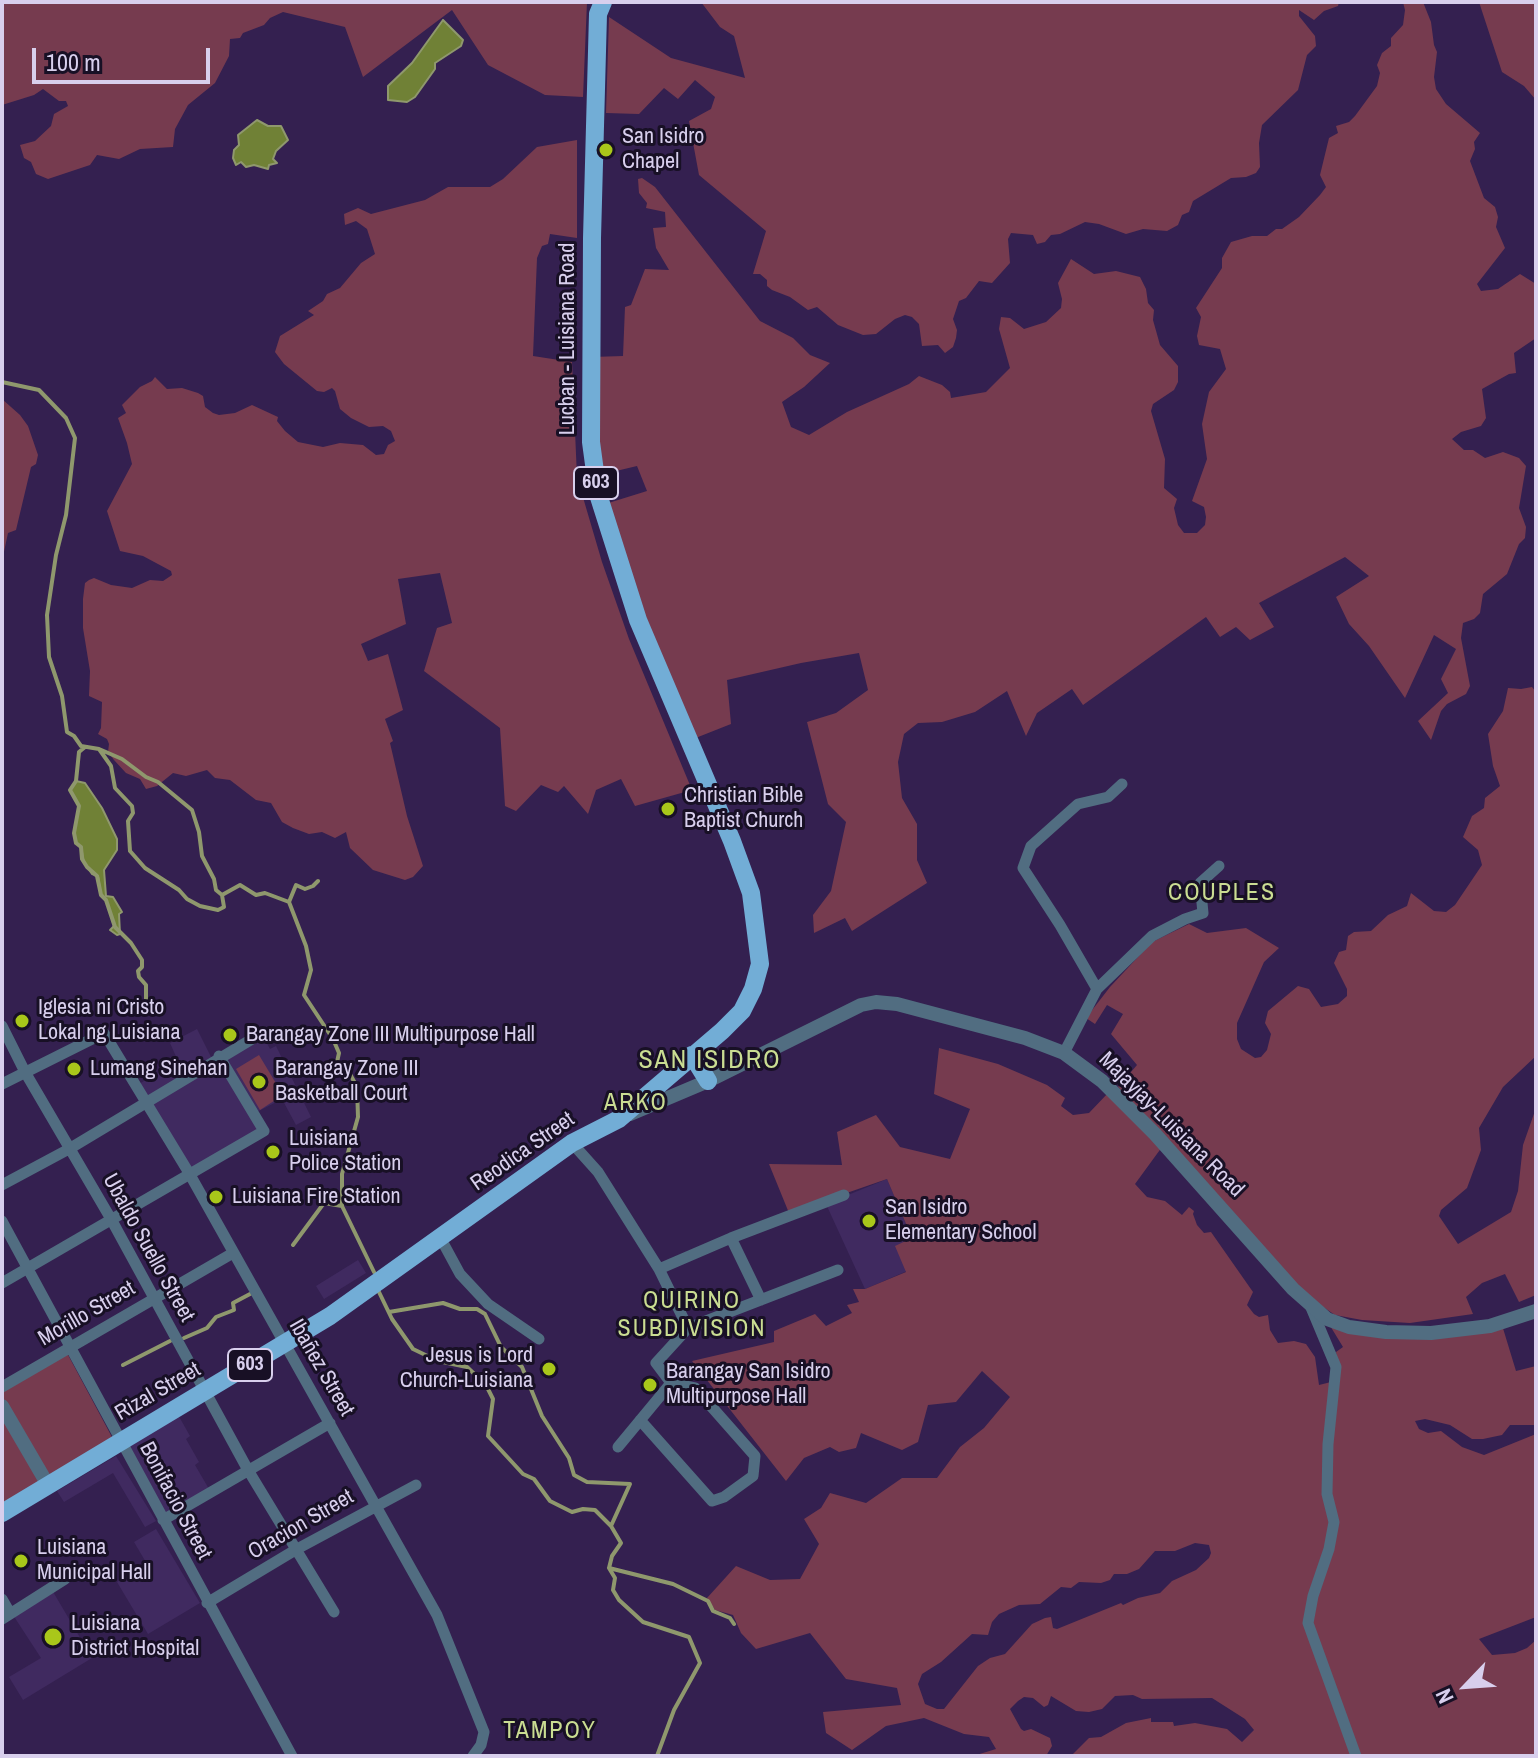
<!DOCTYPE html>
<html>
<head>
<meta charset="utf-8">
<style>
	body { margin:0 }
	#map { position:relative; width:1538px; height:1758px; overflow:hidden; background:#342050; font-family:"Archivo Narrow",sans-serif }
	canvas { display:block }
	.frame { position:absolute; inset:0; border:4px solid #d8cfed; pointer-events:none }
	.north { position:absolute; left:1426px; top:1646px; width:80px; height:80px; -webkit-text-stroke:6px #181025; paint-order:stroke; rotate:245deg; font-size:22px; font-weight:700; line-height:32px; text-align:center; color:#d8cfed }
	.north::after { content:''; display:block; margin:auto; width:28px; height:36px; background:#d8cfed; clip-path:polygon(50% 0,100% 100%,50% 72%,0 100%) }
	.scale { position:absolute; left:32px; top:48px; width:178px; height:36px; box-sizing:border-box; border:4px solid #d8cfed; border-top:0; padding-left:10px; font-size:24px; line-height:28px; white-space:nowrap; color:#d8cfed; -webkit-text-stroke:6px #181025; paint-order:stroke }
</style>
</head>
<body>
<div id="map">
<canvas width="1538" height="1758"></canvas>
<div class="frame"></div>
<div class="north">N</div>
<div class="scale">100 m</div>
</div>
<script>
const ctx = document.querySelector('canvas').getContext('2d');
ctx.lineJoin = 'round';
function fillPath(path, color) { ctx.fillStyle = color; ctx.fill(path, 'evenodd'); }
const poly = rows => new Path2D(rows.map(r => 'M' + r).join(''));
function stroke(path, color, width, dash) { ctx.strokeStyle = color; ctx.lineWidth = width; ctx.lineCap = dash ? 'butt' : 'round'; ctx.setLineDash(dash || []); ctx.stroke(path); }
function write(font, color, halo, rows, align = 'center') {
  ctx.font = font + ' "Archivo Narrow",sans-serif'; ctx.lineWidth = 6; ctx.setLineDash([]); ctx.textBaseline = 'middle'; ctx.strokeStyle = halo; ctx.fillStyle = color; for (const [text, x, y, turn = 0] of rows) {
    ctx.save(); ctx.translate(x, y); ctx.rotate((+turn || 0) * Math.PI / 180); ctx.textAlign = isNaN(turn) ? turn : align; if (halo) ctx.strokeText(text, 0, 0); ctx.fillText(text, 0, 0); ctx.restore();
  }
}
const built = poly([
	[197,1029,212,1059,262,1034,270,1049,276,1046,311,1117,296,1125,282,1099,253,1114,262,1129,189,1170,139,1084,178,1061,170,1043],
	[887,1179,912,1238,907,1271,865,1289,826,1204],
	[358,1260,366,1273,324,1299,316,1286],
	[177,1413,190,1436,186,1439,199,1462,195,1465,209,1489,166,1515,125,1444],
	[116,1456,156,1521,145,1527,113,1473,64,1502,57,1491],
	[156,1529,200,1603,148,1634,117,1582,147,1564,134,1542],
	[52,1590,92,1658,23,1700,9,1677,41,1658,13,1615]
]);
const green = poly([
	[2,2,587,2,583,97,545,95,488,65,452,10,363,77,345,27,283,12,270,18,264,25,243,33,240,38,230,39,229,56,215,83,188,105,175,129,173,147,140,149,119,159,97,155,90,165,48,179,36,174,31,162,24,158,20,145,35,141,51,126,54,114,68,106,66,101,59,101,43,89,34,95,2,105],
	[701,2,1339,2,1338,6,1324,11,1314,20,1299,10,1299,16,1315,36,1316,46,1307,55,1298,90,1262,125,1259,143,1260,167,1256,173,1246,177,1231,178,1193,201,1189,212,1182,215,1178,225,1167,231,1143,229,1126,234,1099,224,1085,222,1060,234,1051,235,1045,242,1037,244,1033,235,1011,233,1008,239,1010,263,992,283,979,281,966,298,959,301,953,319,957,330,956,338,953,347,945,353,938,345,922,346,919,324,912,317,905,315,895,319,876,334,863,335,838,325,817,307,808,310,790,297,772,290,767,286,767,280,760,274,753,274,766,231,699,175,689,121,711,109,715,97,695,80,678,99,664,88,639,114,606,113,609,17,671,58,745,78,734,36,720,27],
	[1403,2,1423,2,1431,22,1434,45,1437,52,1434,77,1436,89,1446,104,1480,133,1474,142,1475,149,1470,161,1484,198,1495,207,1498,217,1496,227,1505,248,1477,284,1481,291,1498,289,1520,274,1536,284,1536,338,1514,353,1516,373,1509,374,1482,389,1486,418,1481,426,1461,432,1452,439,1464,450,1473,450,1485,458,1503,452,1519,458,1526,466,1519,508,1526,527,1525,538,1519,544,1507,574,1483,594,1480,613,1474,619,1463,623,1461,638,1470,686,1466,694,1447,704,1441,711,1431,740,1418,721,1448,693,1441,679,1456,649,1434,635,1405,698,1369,646,1349,624,1336,597,1369,576,1345,557,1259,603,1274,627,1250,640,1236,627,1220,637,1206,617,1083,705,1072,689,1037,713,1026,736,1007,691,975,712,942,722,918,723,904,734,898,762,902,798,917,824,917,860,927,883,852,931,845,918,814,933,813,915,831,891,846,822,828,804,807,722,836,713,868,690,859,653,801,663,727,680,731,724,688,741,602,505,647,491,637,466,595,476,592,357,623,356,625,307,631,305,645,269,669,270,656,248,653,228,666,227,665,212,646,208,647,203,639,193,638,179,642,178,655,187,760,321,793,338,810,355,830,363,804,387,782,402,791,427,809,435,847,412,909,384,919,376,942,385,950,392,951,398,986,392,1010,368,999,329,1001,317,1010,318,1024,329,1046,322,1061,308,1062,299,1058,283,1071,259,1094,274,1116,271,1140,277,1146,289,1148,303,1154,310,1153,320,1160,345,1178,366,1178,382,1174,390,1153,404,1151,411,1165,459,1164,488,1177,499,1174,508,1178,525,1184,533,1197,533,1205,525,1206,517,1204,507,1192,501,1207,459,1202,424,1209,392,1226,369,1220,349,1199,345,1197,336,1201,317,1196,308,1222,268,1222,258,1231,242,1252,236,1267,236,1276,229,1282,229,1299,217,1320,195,1326,187,1320,175,1329,138,1338,133,1336,126,1349,122,1355,116,1377,86,1380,73,1377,65,1382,53,1391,46,1391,38,1403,25,1405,10],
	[1479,2,1536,2,1536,100,1524,86,1502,72],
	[577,140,577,238,550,234,548,244,542,246,537,258,533,356,572,362,577,477,602,562,629,639,692,790,635,806,621,779,596,790,588,814,564,786,558,792,541,785,516,811,505,806,500,728,424,671,437,628,452,623,440,573,398,579,406,624,361,644,368,661,388,654,403,710,385,719,393,741,390,743,407,816,423,866,413,877,405,880,373,870,350,848,346,832,335,838,322,832,309,834,293,828,282,822,271,803,256,800,230,780,215,778,207,770,186,776,173,773,157,786,146,789,140,779,126,773,114,760,108,752,109,744,107,739,98,734,101,728,102,702,89,696,90,671,83,628,83,599,85,583,89,580,94,578,111,585,132,588,150,580,163,581,172,575,171,571,143,556,120,551,107,511,132,464,127,443,118,418,126,413,122,405,140,387,152,381,155,377,167,389,182,388,198,393,203,396,205,407,213,413,219,415,235,413,252,405,278,417,277,421,285,431,298,442,323,447,340,443,363,445,376,455,384,454,388,445,395,441,391,431,383,426,369,427,351,418,340,409,335,391,332,388,324,392,317,391,284,364,275,352,280,336,314,315,308,311,323,301,327,294,340,288,361,263,375,254,367,229,356,221,345,225,344,214,358,208,371,214,425,200,448,187,490,187,503,179,537,147],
	[2,399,20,415,28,426,38,455,36,464,31,467,16,530,8,533,2,561],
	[1532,687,1536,692,1536,1056,1503,1087,1479,1128,1481,1150,1467,1188,1441,1210,1439,1216,1458,1244,1511,1212,1518,1191,1523,1145,1536,1108,1536,1266,1534,1268,1536,1295,1519,1302,1505,1274,1482,1283,1466,1297,1473,1314,1410,1323,1362,1320,1335,1315,1307,1296,1118,1087,1137,1065,1111,1034,1123,1014,1107,1005,1095,1024,1086,1018,1110,987,1152,942,1189,924,1207,933,1246,928,1279,948,1264,962,1237,1023,1237,1039,1241,1049,1255,1058,1261,1057,1267,1050,1271,1034,1265,1023,1268,1011,1298,986,1309,989,1321,1007,1338,1004,1347,996,1347,989,1334,963,1339,952,1346,950,1348,936,1354,932,1371,931,1388,915,1407,906,1411,893,1434,911,1446,912,1455,905,1482,865,1478,850,1463,837,1472,816,1484,808,1485,798,1500,786,1493,766,1488,734,1503,711,1508,688,1521,689],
	[939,1048,998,1064,1047,1085,1065,1098,1061,1106,1073,1115,1089,1113,1109,1092,1162,1147,1135,1184,1147,1197,1165,1201,1182,1215,1189,1207,1194,1211,1193,1214,1197,1225,1204,1233,1211,1232,1253,1292,1247,1305,1254,1314,1259,1317,1268,1315,1270,1330,1278,1343,1294,1341,1306,1344,1315,1357,1319,1385,1339,1380,1336,1352,1343,1347,1329,1324,1353,1330,1502,1325,1516,1371,1536,1366,1536,1425,1510,1425,1502,1435,1483,1439,1472,1439,1450,1425,1425,1419,1415,1421,1419,1429,1428,1433,1441,1431,1462,1447,1484,1455,1536,1434,1536,1617,1479,1639,1492,1655,1515,1653,1527,1648,1536,1640,1536,1756,1071,1756,1089,1738,1101,1737,1126,1723,1151,1718,1151,1722,1173,1722,1174,1726,1195,1723,1227,1729,1242,1742,1254,1730,1245,1719,1212,1698,1142,1699,1133,1695,1115,1696,1102,1709,1089,1712,1076,1711,1051,1696,1048,1705,1044,1707,1033,1698,1024,1697,1018,1701,1010,1709,1021,1729,1024,1731,1031,1729,1050,1738,1052,1746,1046,1756,973,1756,996,1749,989,1737,964,1734,924,1718,886,1726,852,1750,826,1733,823,1712,901,1705,897,1688,846,1679,810,1633,756,1649,741,1633,733,1615,715,1610,707,1598,736,1566,770,1580,800,1579,819,1544,804,1519,821,1508,830,1493,866,1503,902,1478,937,1478,960,1447,984,1428,1010,1397,982,1371,956,1402,928,1405,918,1442,902,1450,861,1433,856,1448,839,1452,830,1447,804,1458,786,1481,692,1361,774,1342,774,1331,815,1314,826,1326,852,1313,847,1305,859,1302,853,1289,865,1289,906,1272,895,1246,912,1238,887,1179,789,1213,769,1164,842,1165,837,1132,876,1115,900,1147,950,1159,970,1109,934,1094],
	[1195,1543,1209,1545,1211,1553,1209,1558,1196,1570,1172,1581,1160,1593,1138,1598,1123,1605,1121,1603,1057,1629,1053,1628,1051,1617,1045,1618,1032,1624,1005,1654,990,1658,978,1666,944,1709,937,1709,925,1704,918,1684,922,1674,941,1662,972,1634,988,1635,992,1622,999,1614,1019,1605,1040,1604,1061,1587,1071,1588,1079,1582,1101,1583,1110,1580,1114,1574,1127,1574,1139,1569,1155,1551,1175,1551],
	[259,1055,283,1095,260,1110,236,1069],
	[67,1353,113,1439,2,1506,2,1392]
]);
const water = poly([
	[443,20,463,40,461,46,435,63,435,69,415,97,407,102,388,100,388,86,412,63,443,20],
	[257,120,268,126,281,126,288,140,276,151,273,159,277,163,269,165,268,169,254,165,246,167,241,162,236,165,233,158,234,150,239,145,238,135,257,120],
	[76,781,85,783,102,808,117,839,117,850,104,870,106,896,113,897,122,912,119,914,120,934,117,935,110,930,114,926,106,900,101,895,98,876,92,874,84,862,81,847,76,843,74,833,79,806,70,790,76,781]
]);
const stream = poly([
	[2,382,39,390,66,418,75,438,66,515,56,555,47,615,49,657,62,696,67,732,74,736,81,746,99,749,122,759,146,777,158,782,192,810,199,832,202,856,214,879,216,890,222,895,224,907,218,910,200,906,187,899,179,890,145,868,130,851,128,821,133,813,132,806,115,788,111,766,99,749],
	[85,747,79,752,76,781,70,790,79,806,74,833,76,843,81,847,82,859,87,867,97,876,101,895,106,900,115,927,131,943,142,960,142,967,138,971,139,977,146,985,146,1000,144,1004],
	[318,881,313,886,305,889,296,885,289,902,306,946,311,970,304,995,333,1039,339,1053,337,1062,340,1067,350,1074,357,1087,358,1117,342,1174,342,1206,374,1272],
	[222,895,240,885,256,895,265,893,289,902],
	[293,1245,324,1203,342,1206],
	[378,1290,392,1319,413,1349,438,1361,467,1367,486,1385,493,1399,488,1436,523,1474,534,1479,550,1501,572,1512,583,1509,595,1510,611,1526],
	[389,1312,443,1303,460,1309,477,1309,485,1314,501,1347,522,1367,542,1416,569,1458,574,1475,587,1482,630,1484,611,1526,621,1543,612,1556,609,1568,673,1584,708,1601,713,1611,730,1618,734,1624],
	[184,1338,207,1328,216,1317,234,1310,233,1303,250,1294],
	[123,1365,170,1341],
	[609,1568,615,1578,613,1590,619,1600,643,1622,689,1637,700,1663,674,1710,657,1756]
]);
const minor = poly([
	[1097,989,1060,925,1023,868,1031,846,1078,804,1108,797,1122,784],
	[2,1026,25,1072,111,1219,248,1470,334,1612],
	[1064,1053,1097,989,1152,936,1185,919,1203,913,1200,883,1219,866],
	[2,1084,104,1033,189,1173,437,1615,484,1732,481,1745,473,1756],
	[572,1143,598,1172,659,1269,688,1328],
	[2,1185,69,1149,262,1033],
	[2,1221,292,1756],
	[731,1238,761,1300],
	[441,1239,460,1274,488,1304,539,1339],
	[659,1269,731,1238,844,1195],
	[2,1283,264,1131,219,1056],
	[1310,1305,1336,1367,1328,1444,1327,1494,1334,1522,1329,1549,1313,1596,1308,1623,1356,1756],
	[671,1383,656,1363,688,1328,838,1270],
	[2,1387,233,1253],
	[618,1447,671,1383,695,1388,755,1456,753,1476,724,1497,712,1501,640,1420],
	[163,1520,330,1423],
	[2,1599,10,1613],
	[207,1603,297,1549,416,1485],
	[2,1619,65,1579]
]);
const tertiary = poly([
	[630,1114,708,1081,861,1005,876,1002,897,1004,1025,1038,1064,1053,1102,1081,1155,1134,1293,1289,1327,1319,1349,1327,1386,1332,1431,1333,1490,1326,1536,1311],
	[2,1406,48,1485]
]);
const primary = poly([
	[692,1055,708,1081],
	[2,1513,330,1316,572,1143,619,1119,722,1031,742,1011,753,989,760,964,751,893,732,841,638,620,598,494,591,442,592,238,598,14,603,2]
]);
const markers = [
	[606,150,8,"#a9c71a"],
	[668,809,8,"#a9c71a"],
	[22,1021,8,"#a9c71a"],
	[230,1035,8,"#a9c71a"],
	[74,1069,8,"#a9c71a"],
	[259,1082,8,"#a9c71a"],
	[273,1152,8,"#a9c71a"],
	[216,1197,8,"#a9c71a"],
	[869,1221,8,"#a9c71a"],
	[549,1369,8,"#a9c71a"],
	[650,1385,8,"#a9c71a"],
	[21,1561,8,"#a9c71a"],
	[53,1637,10,"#a9c71a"]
];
const shields = [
	[596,483,44],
	[250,1365,44]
];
const shieldNames = [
	["603",596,483],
	["603",250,1365]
];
const poiNames = [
	["San Isidro",622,137],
	["Chapel",622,162],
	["Christian Bible",684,796],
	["Baptist Church",684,821],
	["Iglesia ni Cristo",38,1008],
	["Lokal ng Luisiana",38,1033],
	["Barangay Zone III Multipurpose Hall",246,1035],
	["Lumang Sinehan",90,1069],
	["Barangay Zone III",275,1069],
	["Basketball Court",275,1094],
	["Luisiana",289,1139],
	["Police Station",289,1164],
	["Luisiana Fire Station",232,1197],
	["San Isidro",885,1208],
	["Elementary School",885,1233],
	["Jesus is Lord",533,1356,"right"],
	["Church-Luisiana",533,1381,"right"],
	["Barangay San Isidro",666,1372],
	["Multipurpose Hall",666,1397],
	["Luisiana",37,1548],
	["Municipal Hall",37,1573],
	["Luisiana",71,1624],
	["District Hospital",71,1649]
];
const streetNames = [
	["Lucban - Luisiana Road",568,339,-90],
	["Majayjay-Luisiana Road",1171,1125,45],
	["Reodica Street",523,1152,-35],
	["Ubaldo Suello Street",148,1248,61],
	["Morillo Street",87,1314,-30],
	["Ibañez Street",321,1368,60],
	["Rizal Street",158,1392,-30],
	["Bonifacio Street",175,1501,62],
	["Oracion Street",301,1525,-30]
];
const neighbourhoodNames = [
	["COUPLES",1222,894],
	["ARKO",636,1104],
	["QUIRINO",692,1302],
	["SUBDIVISION",692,1330],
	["TAMPOY",550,1732]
];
const quarterNames = [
	["SAN ISIDRO",710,1061]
];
fillPath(built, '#402a60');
fillPath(green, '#763b4f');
fillPath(water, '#708136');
stroke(water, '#8f986d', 2);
stroke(stream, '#8f986d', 4);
stroke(minor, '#516d81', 11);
stroke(tertiary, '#516d81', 14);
stroke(primary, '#72add6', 18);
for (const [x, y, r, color] of markers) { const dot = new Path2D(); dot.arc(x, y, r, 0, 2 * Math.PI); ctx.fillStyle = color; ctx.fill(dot); stroke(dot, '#181025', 3); }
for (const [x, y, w] of shields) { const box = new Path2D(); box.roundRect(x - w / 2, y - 16, w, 32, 6); ctx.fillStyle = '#181025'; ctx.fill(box); stroke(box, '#d8cfed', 2); }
write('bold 20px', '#d8cfed', null, shieldNames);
write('22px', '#d8cfed', '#181025', poiNames, 'left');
write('22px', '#d8cfed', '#181025', streetNames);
ctx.letterSpacing = '2px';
write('24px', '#cadd92', '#181025', neighbourhoodNames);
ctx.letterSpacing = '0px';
ctx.letterSpacing = '2px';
write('26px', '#cadd92', '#181025', quarterNames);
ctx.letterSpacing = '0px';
</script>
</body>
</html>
